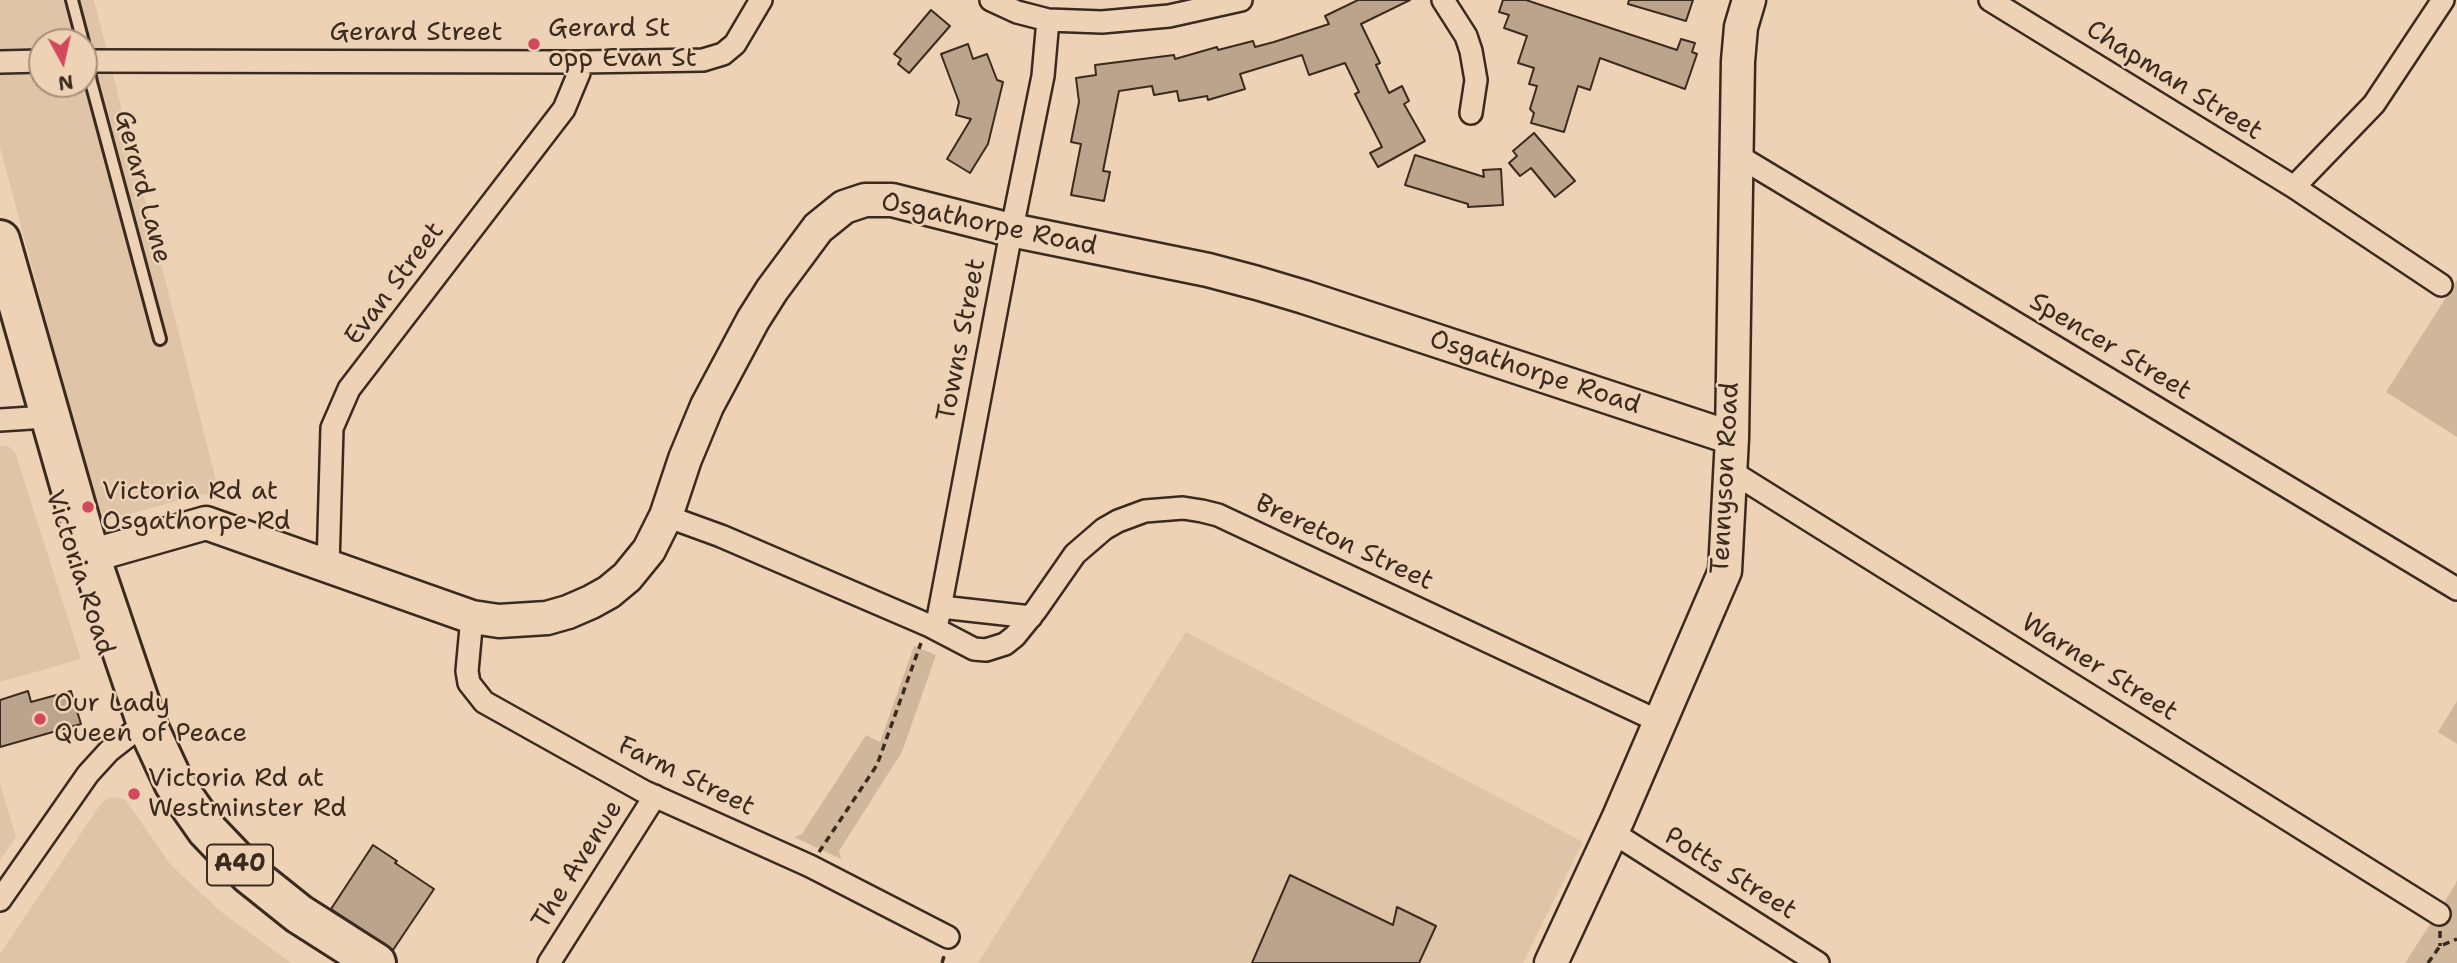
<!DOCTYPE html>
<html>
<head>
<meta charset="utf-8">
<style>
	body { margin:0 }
	#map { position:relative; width:2457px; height:963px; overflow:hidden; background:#eed2b5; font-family:"Shantell Sans",sans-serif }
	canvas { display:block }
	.north { position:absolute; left:28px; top:28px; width:70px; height:70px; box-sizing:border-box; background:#eed2b5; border:2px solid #a68f79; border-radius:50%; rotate:172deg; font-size:19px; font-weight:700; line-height:28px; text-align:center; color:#3b2a1e }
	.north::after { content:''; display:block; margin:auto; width:24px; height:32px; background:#d1495b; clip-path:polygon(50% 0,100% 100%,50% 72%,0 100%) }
</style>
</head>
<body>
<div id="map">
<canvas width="2457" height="963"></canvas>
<div class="north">N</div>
</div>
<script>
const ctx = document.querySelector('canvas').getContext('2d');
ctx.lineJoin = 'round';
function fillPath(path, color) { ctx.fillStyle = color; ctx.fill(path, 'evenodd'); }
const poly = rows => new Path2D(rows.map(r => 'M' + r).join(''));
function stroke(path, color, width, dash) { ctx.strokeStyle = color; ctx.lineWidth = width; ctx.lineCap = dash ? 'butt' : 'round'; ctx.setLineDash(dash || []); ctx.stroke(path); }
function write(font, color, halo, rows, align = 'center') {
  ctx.font = font + ' "Shantell Sans",sans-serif'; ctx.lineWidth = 5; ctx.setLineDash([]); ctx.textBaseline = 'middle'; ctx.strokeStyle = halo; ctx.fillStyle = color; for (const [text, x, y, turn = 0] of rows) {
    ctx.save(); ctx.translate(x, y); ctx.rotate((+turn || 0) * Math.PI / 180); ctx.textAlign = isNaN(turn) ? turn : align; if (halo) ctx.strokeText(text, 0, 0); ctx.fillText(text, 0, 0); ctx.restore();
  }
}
const built = poly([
	[0,0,94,0,221,500,202,494,108,520,98,514,0,147],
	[42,42,84,42,84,84,42,84],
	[0,446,8,446,15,452,81,659,0,682],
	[1186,632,1583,842,1523,963,978,963],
	[0,784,16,837,0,860],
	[112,797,125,799,170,864,220,911,291,963,0,963,0,954,102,802]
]);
const green = poly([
	[2457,280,2457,437,2386,392],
	[914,646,936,655,902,752,839,851,841,859,794,837,802,834,866,735,880,742],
	[2457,701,2457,744,2438,732],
	[2457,880,2457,963,2405,963,2455,885]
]);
const building = poly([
	[1358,0,1410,0,1361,24,1380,63,1376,65,1389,93,1402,86,1409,101,1404,104,1425,141,1378,167,1370,153,1382,147,1355,94,1359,92,1345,63,1309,75,1302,55,1240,74,1245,89,1208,100,1207,96,1179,101,1177,91,1154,95,1152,86,1119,91,1103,171,1110,172,1104,201,1071,195,1081,144,1071,142,1079,102,1076,78,1096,75,1095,65,1174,55,1175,59,1217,47,1218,50,1253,41,1255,47,1274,42,1329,24,1325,16,1358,0],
	[1503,0,1526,0,1677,50,1681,39,1695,43,1692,52,1697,54,1685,89,1600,58,1590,90,1578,86,1564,132,1531,123,1534,113,1530,109,1537,86,1529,84,1534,68,1518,63,1527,36,1504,28,1509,15,1499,12,1503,0],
	[1629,0,1693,0,1686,21,1628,4,1629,0],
	[931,10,950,26,909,73,898,64,901,59,894,54,931,10],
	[968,44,973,59,987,54,997,80,1003,82,988,144,970,173,947,159,971,119,956,115,959,102,941,54,968,44],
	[1534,133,1575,181,1555,197,1531,168,1520,176,1509,163,1517,156,1513,151,1534,133],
	[1415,155,1484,177,1483,170,1501,169,1503,205,1468,207,1468,204,1405,185,1415,155],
	[28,691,31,702,71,691,81,724,0,747,0,700,28,691],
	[373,845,397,861,395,863,434,889,393,950,331,909,373,845],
	[1290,875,1393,925,1397,907,1436,926,1419,963,1252,963,1290,875]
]);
const path = poly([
	[819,852,877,765,921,643],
	[2440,931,2440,946],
	[942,963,945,953],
	[2428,963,2440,946,2457,939]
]);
const lane = poly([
	[72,0,83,42],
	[84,47,91,82,160,339]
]);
const street = poly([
	[991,0,1017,12,1048,20,1102,22,1169,16,1241,0],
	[1443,0,1466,36,1471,51,1476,80,1471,113],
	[1990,0,2294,187,2441,285],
	[84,61,580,62,703,60,723,54,735,44,761,0],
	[0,62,42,61],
	[1735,154,2457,589],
	[2294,187,2374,104,2443,0],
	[0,420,31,418],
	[1729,470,2439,914],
	[666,516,721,536,928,625,974,649,986,650,1005,644,1015,636,1036,610,1075,554,1104,529,1118,521,1145,511,1183,508,1202,511,1218,515,1658,721],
	[328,566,332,428,349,389,564,109,579,73,580,62],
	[941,607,1031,617],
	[472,617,467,671,469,683,484,702,643,791,810,866,948,937],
	[936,629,1010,238,1043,76,1048,20],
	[1612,832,1818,963],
	[0,900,88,774,109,751,132,733,148,727],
	[549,963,655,796]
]);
const secondary = poly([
	[90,556,206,523,472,617,499,621,547,618,568,612,591,602,609,592,627,577,649,550,666,516,685,459,707,406,753,320,772,290,818,228,844,207,865,200,892,200,1011,230,1208,270,1257,283,1304,297,1732,438],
	[1551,963,1618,819,1725,571,1732,438,1738,61,1741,27,1749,0]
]);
const highway = poly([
	[0,240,90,556,148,727,174,783,207,830,249,874,299,914,376,963]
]);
const markers = [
	[534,44,7,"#d1495b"],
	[88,507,7,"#d1495b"],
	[40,719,7,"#d1495b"],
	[134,794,7,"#d1495b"]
];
const shields = [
	[240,865,66]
];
const shieldNames = [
	["A40",240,865]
];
const poiNames = [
	["Gerard St",548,29],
	["opp Evan St",548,59],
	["Victoria Rd at",102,492],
	["Osgathorpe Rd",102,522],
	["Our Lady",54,704],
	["Queen of Peace",54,734],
	["Victoria Rd at",148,779],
	["Westminster Rd",148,809]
];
const streetNames = [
	["Gerard Street",416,33],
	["Chapman Street",2174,81,32],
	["Gerard Lane",142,187,75],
	["Osgathorpe Road",989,225,12],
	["Evan Street",395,284,-53],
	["Towns Street",962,340,-79],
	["Spencer Street",2110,347,31],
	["Osgathorpe Road",1535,373,18],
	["Tennyson Road",1726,478,-87],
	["Brereton Street",1344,543,25],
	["Victoria Road",79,573,72],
	["Warner Street",2099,668,32],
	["Farm Street",686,777,26],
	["The Avenue",578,865,-58],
	["Potts Street",1730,874,32]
];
fillPath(built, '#dfc4a8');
fillPath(green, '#d0b79c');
fillPath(building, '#bca38b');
stroke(building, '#3b2a1e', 2);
stroke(lane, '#3b2a1e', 16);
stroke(street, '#3b2a1e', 26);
stroke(secondary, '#3b2a1e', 37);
stroke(highway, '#3b2a1e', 44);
stroke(path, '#3b2a1e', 3.5, [7, 5]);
stroke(lane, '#eed2b5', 10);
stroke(street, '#eed2b5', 21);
stroke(secondary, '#eed2b5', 32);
stroke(highway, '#eed2b5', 38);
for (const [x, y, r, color] of markers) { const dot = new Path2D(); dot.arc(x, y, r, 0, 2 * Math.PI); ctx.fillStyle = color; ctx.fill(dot); stroke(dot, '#eed2b5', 2.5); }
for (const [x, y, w] of shields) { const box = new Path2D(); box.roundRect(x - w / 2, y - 20.5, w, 41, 5); ctx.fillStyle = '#eed2b5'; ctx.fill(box); stroke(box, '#3b2a1e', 2); }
write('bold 24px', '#3b2a1e', null, shieldNames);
write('26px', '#3b2a1e', '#eed2b5', poiNames, 'left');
write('26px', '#3b2a1e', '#eed2b5', streetNames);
</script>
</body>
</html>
